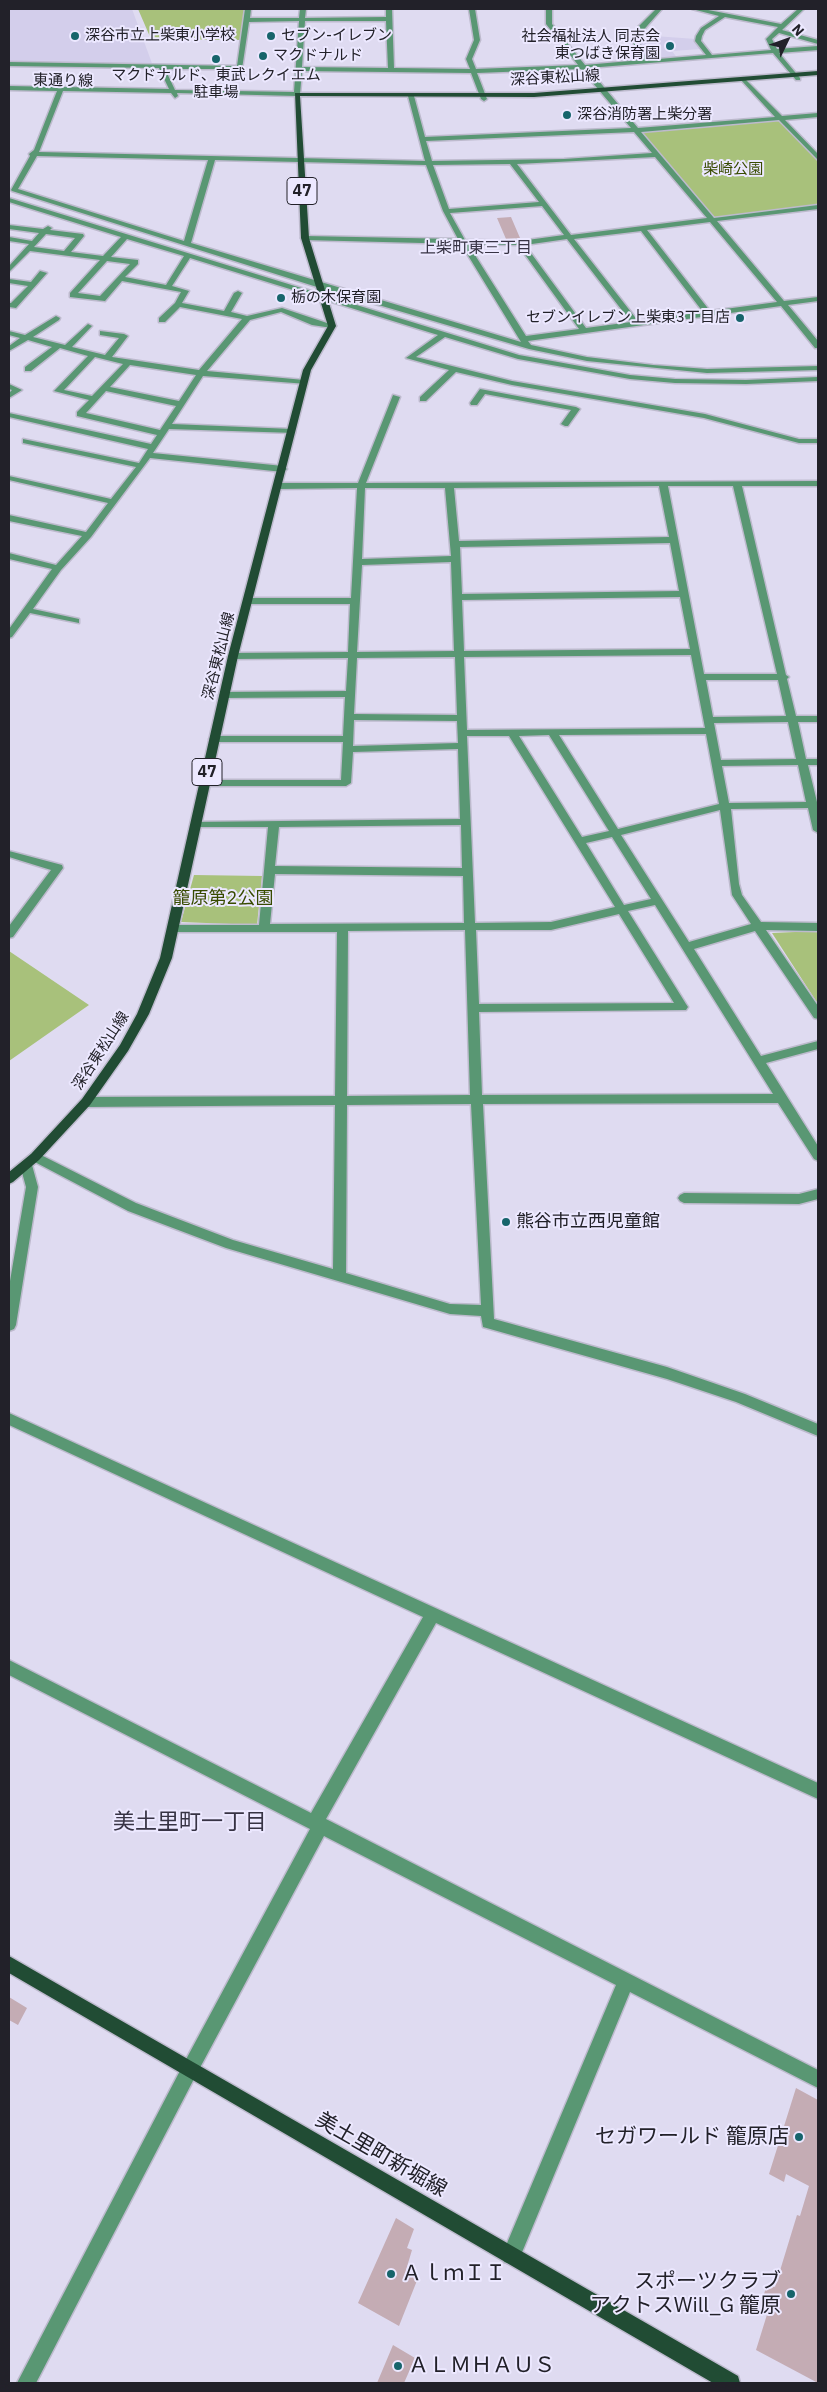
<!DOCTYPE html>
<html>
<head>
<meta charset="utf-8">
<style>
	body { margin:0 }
	#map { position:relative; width:827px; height:2392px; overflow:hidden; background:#dfdbf1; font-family:"IBM Plex Sans",sans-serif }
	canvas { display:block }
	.frame { position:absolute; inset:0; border:10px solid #222129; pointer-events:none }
	.north { position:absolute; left:762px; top:15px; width:50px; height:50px; -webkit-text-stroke:4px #ece8ff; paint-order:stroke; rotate:48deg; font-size:14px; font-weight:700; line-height:20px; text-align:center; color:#222129 }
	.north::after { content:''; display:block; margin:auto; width:18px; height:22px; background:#222129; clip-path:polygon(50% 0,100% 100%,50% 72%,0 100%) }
</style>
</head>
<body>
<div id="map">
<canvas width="827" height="2392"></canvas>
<div class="frame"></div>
<div class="north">N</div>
</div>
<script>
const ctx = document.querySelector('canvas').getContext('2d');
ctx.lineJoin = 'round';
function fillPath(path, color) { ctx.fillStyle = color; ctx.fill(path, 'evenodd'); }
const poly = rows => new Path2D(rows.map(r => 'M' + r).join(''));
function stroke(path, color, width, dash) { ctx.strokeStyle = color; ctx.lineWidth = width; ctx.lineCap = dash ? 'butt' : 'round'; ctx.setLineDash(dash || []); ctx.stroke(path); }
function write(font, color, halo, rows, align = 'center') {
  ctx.font = font + ' "IBM Plex Sans","Noto Sans JP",sans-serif'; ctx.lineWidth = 4; ctx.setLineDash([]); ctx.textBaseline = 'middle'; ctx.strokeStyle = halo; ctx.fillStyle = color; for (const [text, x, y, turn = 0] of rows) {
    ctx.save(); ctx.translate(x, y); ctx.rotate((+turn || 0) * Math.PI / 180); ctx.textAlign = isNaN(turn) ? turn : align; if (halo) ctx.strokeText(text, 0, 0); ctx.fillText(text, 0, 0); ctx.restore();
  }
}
const built = poly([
	[9,9,132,9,153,66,9,62],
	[640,35,696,39,701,49,672,51,678,59,648,60,639,41]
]);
const green = poly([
	[138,9,247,9,242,40,151,39],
	[779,118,818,158,818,207,713,221,636,130],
	[194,875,262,876,257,925,181,922],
	[818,931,818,1004,772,933],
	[9,951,89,1005,9,1061]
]);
const building = poly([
	[511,217,520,238,506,239,497,218],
	[9,1997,27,2008,18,2025,9,2020],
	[796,2088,818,2100,818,2383,756,2350,770,2305,762,2301,767,2284,775,2287,797,2215,800,2216,809,2186,786,2174,784,2182,769,2174],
	[396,2218,414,2229,407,2248,412,2250,406,2270,418,2278,399,2326,358,2303],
	[393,2345,415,2358,404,2383,377,2383]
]);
const minor = poly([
	[245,9,251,9,250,18,299,18,300,9,306,9,305,18,386,17,386,9,392,9,394,68,470,69,466,59,474,40,469,9,475,9,480,40,472,59,476,69,578,65,546,24,546,9,552,9,552,24,585,65,641,60,633,42,634,34,638,27,656,9,662,9,640,34,639,42,647,60,706,55,695,41,696,36,701,28,719,16,692,9,703,9,781,24,798,9,804,9,782,30,818,40,818,44,779,33,772,39,777,49,818,46,818,50,779,53,800,78,800,80,796,80,773,53,588,68,638,128,775,117,741,80,743,77,782,116,818,113,818,117,785,120,818,154,818,160,779,120,641,132,714,218,818,205,818,209,717,221,784,301,818,297,818,301,788,305,818,341,818,348,815,348,781,306,528,341,531,345,587,357,653,365,707,369,818,366,818,370,707,373,587,361,529,349,317,287,12,191,11,190,30,156,29,154,34,150,57,91,9,90,9,86,169,89,159,68,9,66,9,62,237,66,245,9],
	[725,17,778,27,766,39,771,50,712,55,701,41,702,36,705,30,725,17],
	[299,21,294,92,175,90,165,69,242,69,249,22,299,21],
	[305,21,386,21,388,68,302,67,305,21],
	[581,69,631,128,425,137,414,96,411,94,408,96,425,161,39,152,63,91,171,93,175,98,178,96,177,93,297,96,300,94,302,71,471,73,481,99,484,101,487,99,477,73,581,69],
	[634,132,652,153,564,159,432,161,426,141,634,132],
	[37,156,208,160,184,241,18,189,37,156],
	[655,157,707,218,571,235,517,164,655,157],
	[215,160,426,165,443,211,458,239,305,236,301,238,305,240,461,244,521,342,191,243,215,160],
	[510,164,539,202,449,209,433,165,510,164],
	[542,206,564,235,520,241,465,240,450,213,542,206],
	[710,222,777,302,710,311,647,230,710,222],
	[641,231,703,312,638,321,574,239,641,231],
	[567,239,631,322,586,328,525,245,567,239],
	[468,244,518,245,579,329,526,336,468,244],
	[9,198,519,355,630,375,675,379,746,380,818,377,818,381,746,384,675,383,630,379,518,359,445,337,416,357,512,381,705,414,799,439,818,439,818,443,799,443,704,418,512,385,456,372,426,401,420,401,420,397,449,370,406,358,438,335,190,258,172,286,189,291,182,303,224,311,234,293,238,291,242,293,231,312,247,316,282,308,336,326,332,328,312,325,281,312,250,320,207,371,304,380,307,380,307,384,203,376,172,424,292,429,295,429,295,433,169,429,153,453,283,466,287,469,283,472,150,458,91,537,61,570,33,609,79,619,79,623,30,613,12,637,9,638,9,629,52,569,9,559,9,553,56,565,82,536,9,521,9,515,86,532,108,503,9,480,9,476,111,499,136,467,23,443,23,439,139,463,148,449,9,417,9,413,151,444,157,435,77,416,77,412,89,400,54,391,88,356,60,348,31,371,25,371,25,367,52,347,28,340,9,351,9,346,20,338,9,335,9,331,25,335,56,316,60,318,59,320,33,337,65,345,88,324,92,326,72,347,105,355,119,338,100,335,100,331,124,334,128,336,112,357,199,370,242,319,180,307,165,322,159,322,159,318,175,303,181,292,122,281,105,301,70,297,70,293,100,260,30,251,9,272,9,266,29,244,9,241,9,237,32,241,39,233,9,229,9,225,43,229,48,226,52,228,50,230,83,234,84,236,71,252,103,256,121,237,9,202,9,198],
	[46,234,75,238,64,251,34,247,46,234],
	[127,239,184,256,166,285,125,277,138,264,138,260,111,257,127,239],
	[107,261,130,264,100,296,78,293,107,261],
	[95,357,123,364,92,396,64,390,95,357],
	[130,365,196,375,179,401,110,387,130,365],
	[106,391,176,406,160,430,86,413,106,391],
	[40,271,47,273,16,308,9,307,9,303,11,303,28,286,9,283,9,279,31,282,40,271],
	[9,384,22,390,9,398,9,393,12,390,9,389,9,384],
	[480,389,576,407,580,409,568,426,565,426,561,424,571,410,485,394,477,405,471,405,470,403,480,389],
	[393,395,400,397,366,483,818,481,818,486,742,486,786,675,789,677,787,679,796,716,818,716,818,722,798,722,806,759,818,759,818,765,808,765,817,802,818,802,818,833,813,830,808,808,731,809,739,884,742,895,761,922,818,923,818,931,766,930,818,1006,818,1019,814,1018,755,931,694,949,761,1056,818,1041,818,1049,766,1063,818,1146,818,1161,814,1159,778,1103,483,1104,494,1319,667,1367,745,1394,818,1424,818,1436,736,1402,667,1379,483,1327,481,1316,450,1314,226,1248,128,1211,31,1160,29,1157,31,1154,39,1154,136,1203,233,1240,333,1269,335,1105,86,1107,80,1102,86,1097,335,1096,337,932,170,932,168,929,174,925,259,925,268,827,196,827,192,826,192,822,460,819,458,749,353,752,351,783,346,786,205,786,200,783,205,780,341,780,343,742,214,742,209,739,214,736,343,736,345,697,224,698,219,695,224,692,346,691,348,658,233,659,228,656,233,653,348,652,350,604,248,604,243,601,248,598,351,598,357,488,279,489,275,486,279,483,358,483,393,395],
	[659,486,669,537,459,541,454,488,659,486],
	[668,486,733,486,777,674,704,674,668,486],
	[365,488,445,488,451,556,362,559,365,488],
	[670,543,679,591,462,594,460,547,670,543],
	[451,562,454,651,357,652,362,565,451,562],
	[680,597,690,649,464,651,462,600,680,597],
	[691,655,705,728,467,730,464,657,691,655],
	[455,657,457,715,354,714,357,658,455,657],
	[706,680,778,680,786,716,713,717,706,680],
	[354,720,457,721,458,743,353,746,354,720],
	[788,722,796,759,721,760,714,723,788,722],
	[706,734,719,804,618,829,559,735,706,734],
	[549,735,609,831,582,837,519,736,549,735],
	[467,736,509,736,615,907,551,922,475,923,467,736],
	[798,765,806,802,729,803,722,766,798,765],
	[720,810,732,895,751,924,689,942,621,835,720,810],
	[461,825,462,868,275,866,279,827,461,825],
	[612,837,651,899,624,905,586,843,612,837],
	[275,874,463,876,464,923,270,924,275,874],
	[655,905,773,1094,482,1095,479,1012,686,1010,688,1007,686,1004,628,911,655,905],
	[619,914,674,1003,479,1004,476,930,551,930,619,914],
	[465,930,470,1095,347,1096,348,931,465,930],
	[471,1104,481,1305,450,1304,346,1273,347,1105,471,1104],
	[9,851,62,865,63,868,13,937,9,938,9,926,51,870,9,857,9,851],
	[26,1160,30,1162,32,1165,38,1187,16,1325,14,1329,9,1331,9,1287,26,1187,20,1165,22,1162,26,1160],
	[818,1189,818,1199,799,1204,684,1203,680,1201,678,1198,680,1195,684,1193,799,1194,818,1189],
	[9,1413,818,1783,818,1799,436,1623,326,1819,818,2070,818,2088,630,1992,518,2262,511,2264,504,2262,502,2255,616,1985,324,1836,195,2077,36,2383,17,2383,183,2065,310,1829,9,1675,9,1660,311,1813,423,1617,9,1425,9,1413]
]);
const major = poly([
	[818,71,818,75,534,97,300,96,309,238,336,326,311,370,238,656,172,958,149,1014,128,1051,90,1105,39,1160,13,1182,9,1184,9,1172,31,1154,82,1099,120,1045,137,1014,160,958,228,656,303,370,328,326,301,238,295,93,534,93,818,71],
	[9,1956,738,2376,740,2383,713,2383,9,1973,9,1956]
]);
const markers = [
	[75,36,5,"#16646b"],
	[271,36,5,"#16646b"],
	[670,46,5,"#16646b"],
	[263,56,5,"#16646b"],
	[216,59,5,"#16646b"],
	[567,115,5,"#16646b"],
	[281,298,5,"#16646b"],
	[740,318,5,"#16646b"],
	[506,1222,5,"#16646b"],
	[799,2137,5,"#16646b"],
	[391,2274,5,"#16646b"],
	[791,2294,5,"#16646b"],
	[398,2366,5,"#16646b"]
];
const farPoinames = [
	["深谷市立上柴東小学校",85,36],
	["セブン-イレブン",281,36],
	["社会福祉法人 同志会",660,37,"right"],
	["東つばき保育園",660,54,"right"],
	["マクドナルド",273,56],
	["マクドナルド、東武レクイエム",216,76,"center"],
	["駐車場",216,93,"center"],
	["深谷消防署上柴分署",577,115],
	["栃の木保育園",291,298],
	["セブンイレブン上柴東3丁目店",730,318,"right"]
];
const farStreetnames = [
	["深谷東松山線",555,78,-3],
	["東通り線",63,81,1],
	["深谷東松山線",219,656,-76],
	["深谷東松山線",101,1051,-57]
];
const farParknames = [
	["柴崎公園",733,170]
];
const shields = [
	[302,191,30],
	[207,772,30]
];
const shieldNames = [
	["47",302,191],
	["47",207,772]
];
const farNeighbourhoodnames = [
	["上柴町東三丁目",476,248]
];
const parkNames = [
	["籠原第2公園",223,899]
];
const poiNames = [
	["熊谷市立西児童館",516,1222]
];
const nearPoinames = [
	["セガワールド 籠原店",789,2137],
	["ＡｌｍＩＩ",401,2274,"left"],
	["スポーツクラブ",781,2282],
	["アクトスWill_G 籠原",781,2306],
	["ＡＬＭＨＡＵＳ",408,2366,"left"]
];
const nearStreetnames = [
	["美土里町新堀線",381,2155,30]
];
const nearNeighbourhoodnames = [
	["美土里町一丁目",190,1823]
];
fillPath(built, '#d3ceeb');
fillPath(green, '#a8c17b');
fillPath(building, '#c4acb4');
stroke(minor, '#bdbacd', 3);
stroke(major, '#bdbacd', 3);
fillPath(minor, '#599773');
fillPath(major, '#214c34');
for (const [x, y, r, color] of markers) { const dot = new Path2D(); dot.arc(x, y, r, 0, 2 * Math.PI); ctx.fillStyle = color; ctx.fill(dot); stroke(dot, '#ece8ff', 2); }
write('15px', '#222129', '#ece8ff', farPoinames, 'left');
write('15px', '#222129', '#ece8ff', farStreetnames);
write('15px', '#384b00', '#ece8ff', farParknames);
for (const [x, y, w] of shields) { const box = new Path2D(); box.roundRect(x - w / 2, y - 13.5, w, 27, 4); ctx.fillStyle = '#ece8ff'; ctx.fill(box); stroke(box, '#222129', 1); }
write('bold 16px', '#222129', null, shieldNames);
write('16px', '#373344', '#ece8ff', farNeighbourhoodnames);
write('18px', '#384b00', '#ece8ff', parkNames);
write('18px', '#222129', '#ece8ff', poiNames, 'left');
write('21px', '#222129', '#ece8ff', nearPoinames, 'right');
write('21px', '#222129', '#ece8ff', nearStreetnames);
write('22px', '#373344', '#ece8ff', nearNeighbourhoodnames);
</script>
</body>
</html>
